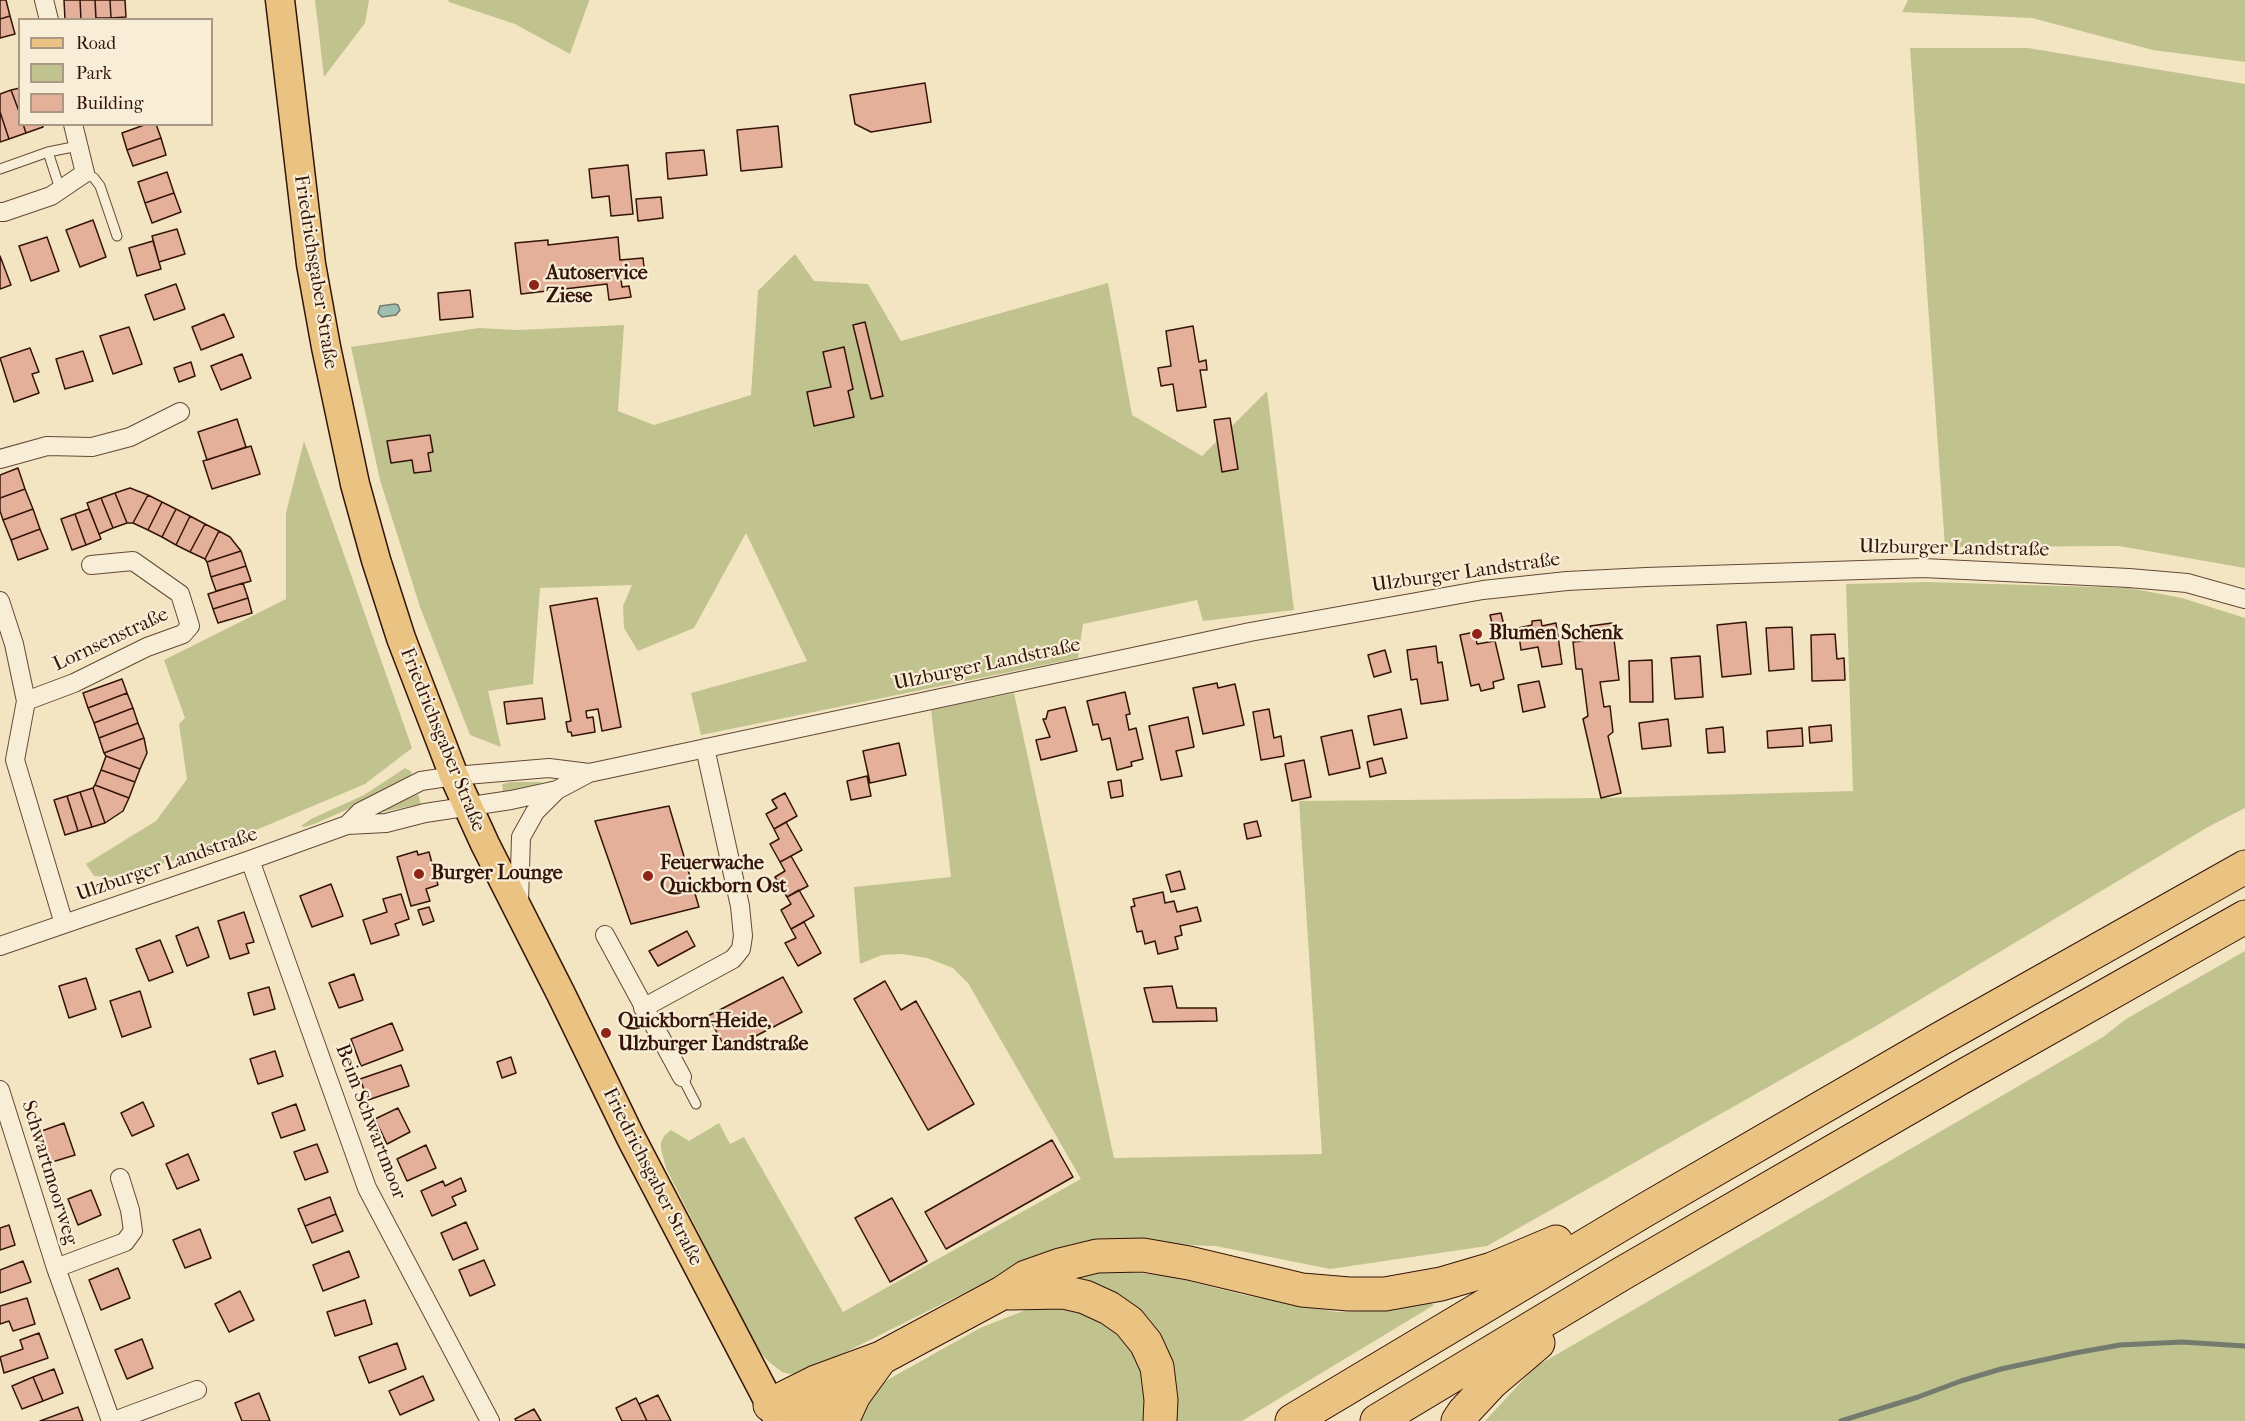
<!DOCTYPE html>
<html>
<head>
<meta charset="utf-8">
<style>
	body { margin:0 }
	#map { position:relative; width:2245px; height:1421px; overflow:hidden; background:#f4e5c2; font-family:"IM FELL French Canon",serif }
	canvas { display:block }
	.legend { position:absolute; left:18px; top:18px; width:195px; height:108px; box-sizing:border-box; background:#f8eed7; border:2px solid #aa9784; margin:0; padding:8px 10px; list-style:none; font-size:18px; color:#341408 }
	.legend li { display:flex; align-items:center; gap:12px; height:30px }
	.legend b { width:30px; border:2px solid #aa9784 }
</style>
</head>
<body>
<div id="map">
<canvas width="2245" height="1421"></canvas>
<ul class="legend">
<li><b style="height:8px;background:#eac281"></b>Road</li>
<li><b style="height:16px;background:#c1c38f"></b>Park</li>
<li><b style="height:16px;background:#e4b09a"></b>Building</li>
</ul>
</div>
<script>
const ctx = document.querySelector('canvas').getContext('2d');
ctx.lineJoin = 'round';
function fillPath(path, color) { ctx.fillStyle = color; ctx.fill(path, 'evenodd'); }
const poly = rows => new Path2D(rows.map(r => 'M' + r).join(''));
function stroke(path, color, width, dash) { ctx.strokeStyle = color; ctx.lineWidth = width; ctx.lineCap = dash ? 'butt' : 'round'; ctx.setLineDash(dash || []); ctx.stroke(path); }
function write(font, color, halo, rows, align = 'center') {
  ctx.font = font + ' "IM FELL French Canon",serif'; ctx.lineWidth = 4.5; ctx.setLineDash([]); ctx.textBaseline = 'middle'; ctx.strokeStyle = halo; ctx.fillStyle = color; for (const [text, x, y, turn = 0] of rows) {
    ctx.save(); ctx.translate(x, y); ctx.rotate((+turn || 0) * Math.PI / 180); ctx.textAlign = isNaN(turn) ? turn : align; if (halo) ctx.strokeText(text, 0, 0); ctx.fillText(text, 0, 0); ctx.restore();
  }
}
const green = poly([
	[315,0,369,0,365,23,324,77],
	[448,0,589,0,589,1,570,54,515,24,449,2],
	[1908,0,2245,0,2245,62,2153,50,2032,18,1902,12],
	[1910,48,2028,48,2245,84,2245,568,2119,546,1945,547],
	[795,254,814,281,868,284,901,341,1108,283,1132,415,1202,456,1267,391,1294,610,1203,621,1197,600,1083,624,1078,658,701,735,691,693,807,661,746,533,694,628,638,651,624,628,623,606,632,585,540,588,533,684,488,691,501,747,470,735,420,607,380,480,351,347,479,328,518,330,624,325,618,411,654,425,751,395,758,291],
	[304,441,412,748,365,784,204,852,116,877,94,876,86,864,156,821,187,779,179,724,185,718,164,660,286,599,286,513],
	[1927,582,2129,588,2182,598,2245,618,2245,808,2208,827,1876,1026,1487,1246,1330,1269,1216,1246,1098,1242,1018,1266,806,1372,790,1374,782,1372,769,1362,757,1349,666,1168,661,1149,661,1142,664,1136,671,1130,689,1141,719,1123,730,1144,744,1137,843,1312,1081,1179,968,983,953,968,927,958,902,954,882,955,860,964,854,887,951,877,931,710,1014,693,1114,1158,1322,1154,1299,801,1601,798,1853,791,1846,584],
	[405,768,412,772,409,778,376,797,314,824,305,827,301,826,311,819,364,795],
	[512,782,541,782,542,783,503,792,502,784],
	[418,794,421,804,382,812,384,810],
	[2245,951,2245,1421,1485,1421,1535,1367,2103,1037,2126,1019],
	[1087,1268,1169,1276,1244,1295,1337,1312,1385,1310,1431,1303,1434,1305,1242,1421,1173,1421,1165,1352,1037,1282],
	[1045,1305,1098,1316,1129,1342,1144,1374,1145,1421,851,1421,880,1385,889,1379,980,1328,1031,1308]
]);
const water = poly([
	[395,304,398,305,400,310,396,315,382,317,378,313,380,306,395,304]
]);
const stream = poly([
	[1841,1421,1918,1397,1961,1381,2001,1369,2075,1353,2120,1345,2182,1342,2245,1346]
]);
const building = poly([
	[0,0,6,0,10,16,0,19,0,0],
	[64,0,80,0,81,20,65,20,64,0],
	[80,0,95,0,96,20,81,20,80,0],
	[95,0,110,0,111,18,96,18,95,0],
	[110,0,125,0,126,17,111,18,110,0],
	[10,16,15,34,0,38,0,19,10,16],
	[925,83,931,122,871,132,855,124,850,95,925,83],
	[20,88,20,114,11,90,20,88],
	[11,90,20,114,20,124,23,124,26,133,9,139,0,112,0,94,11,90],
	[0,112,9,139,0,142,0,112],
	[23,124,42,124,43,127,26,133,23,124],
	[147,124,156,124,161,138,127,150,122,133,147,124],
	[778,126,782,167,741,171,737,130,778,126],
	[161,138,166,155,133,166,127,150,161,138],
	[704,150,707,175,668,179,666,153,704,150],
	[628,165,633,214,611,216,609,196,592,198,589,169,628,165],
	[167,172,174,193,145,203,138,182,167,172],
	[174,193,181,212,152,223,145,203,174,193],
	[661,197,663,218,638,221,636,199,661,197],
	[93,220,106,257,80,267,66,230,93,220],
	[177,229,185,254,159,262,152,236,177,229],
	[47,237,59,271,31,281,19,246,47,237],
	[618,237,620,260,643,258,645,276,621,279,622,287,629,286,631,297,609,300,607,284,521,294,515,243,548,240,548,245,618,237],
	[153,241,161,269,137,276,129,248,153,241],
	[0,256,11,285,0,289,0,256],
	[176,284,185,309,154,320,145,295,176,284],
	[470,290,473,317,440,320,438,293,470,290],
	[224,314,234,337,201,350,192,327,224,314],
	[865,322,883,396,871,399,853,325,865,322],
	[1193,326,1199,362,1206,360,1207,370,1200,370,1206,407,1177,411,1173,384,1161,386,1158,368,1171,366,1166,331,1193,326],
	[129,327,142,364,113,374,100,336,129,327],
	[844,347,853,389,848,391,854,417,814,426,807,392,831,387,823,352,844,347],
	[30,348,39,372,32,374,39,393,14,402,0,358,30,348],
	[83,351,93,381,65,389,56,359,83,351],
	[242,354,251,378,221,390,211,366,242,354],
	[191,362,195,376,179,382,174,368,191,362],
	[1230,418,1238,469,1222,472,1214,420,1230,418],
	[237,419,246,447,207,460,198,432,237,419],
	[430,435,433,452,428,453,431,471,414,473,412,460,391,463,387,441,430,435],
	[251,446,260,474,212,489,203,461,251,446],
	[18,468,25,489,0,498,0,475,18,468],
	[130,488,148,495,133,523,127,523,115,493,130,488],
	[25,489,33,509,3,520,0,511,0,498,25,489],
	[115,493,127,523,113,528,101,498,115,493],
	[148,495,162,502,148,530,133,523,148,495],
	[101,498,113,528,99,534,87,503,101,498],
	[162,502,176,509,162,537,148,530,162,502],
	[33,509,40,529,11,540,3,520,33,509],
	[89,509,101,539,86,545,75,514,89,509],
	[176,509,190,516,176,545,162,537,176,509],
	[75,514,86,545,72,550,61,519,75,514],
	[190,516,205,524,190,552,176,545,190,516],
	[205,524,219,531,205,559,190,552,205,524],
	[40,529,48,549,18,560,11,540,40,529],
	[219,531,230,537,241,551,207,562,205,559,219,531],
	[241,551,246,566,211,577,207,562,241,551],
	[246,566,251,581,216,591,211,577,246,566],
	[243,583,248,598,213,609,208,594,243,583],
	[248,598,252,613,218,623,213,609,248,598],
	[597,598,621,727,602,731,598,709,586,711,587,718,593,717,595,732,572,736,571,732,568,732,566,722,571,721,550,606,597,598],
	[1501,613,1505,630,1494,632,1490,615,1501,613],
	[1541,620,1542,626,1556,623,1562,664,1542,667,1538,647,1521,650,1518,628,1532,625,1532,621,1541,620],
	[1746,622,1751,674,1722,677,1717,625,1746,622],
	[1612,623,1619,680,1600,682,1604,707,1610,706,1613,732,1608,736,1621,793,1601,798,1583,719,1588,716,1582,669,1576,669,1573,642,1583,641,1582,633,1591,632,1590,626,1612,623],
	[1792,627,1794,669,1769,671,1766,628,1792,627],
	[1475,632,1477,644,1495,641,1504,679,1493,682,1494,688,1481,691,1479,684,1471,686,1460,635,1475,632],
	[1835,634,1837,659,1844,658,1845,680,1812,681,1811,635,1835,634],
	[1436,646,1438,663,1442,662,1448,700,1421,704,1417,679,1411,680,1407,650,1436,646],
	[1385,650,1391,672,1374,677,1368,655,1385,650],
	[1700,656,1703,697,1675,699,1671,658,1700,656],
	[1652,660,1653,702,1630,702,1629,661,1652,660],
	[122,679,127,693,88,708,83,693,122,679],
	[1539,681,1545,707,1523,712,1518,685,1539,681],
	[1217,683,1218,688,1235,684,1244,725,1203,734,1193,688,1217,683],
	[1125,692,1130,714,1126,715,1129,730,1136,728,1143,759,1131,762,1132,766,1117,770,1110,738,1102,740,1098,724,1093,725,1087,701,1125,692],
	[127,693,133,708,94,723,88,708,127,693],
	[542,698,545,719,507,724,504,702,542,698],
	[1065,707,1077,751,1041,760,1036,740,1050,737,1043,719,1046,719,1048,711,1065,707],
	[133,708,138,723,99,738,94,723,133,708],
	[1269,709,1274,738,1281,736,1284,756,1261,760,1253,712,1269,709],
	[1401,709,1407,738,1374,745,1368,716,1401,709],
	[1188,717,1194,747,1176,751,1182,776,1161,780,1149,726,1188,717],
	[1668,719,1671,746,1642,749,1639,723,1668,719],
	[138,723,144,738,104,753,99,738,138,723],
	[1831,725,1832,741,1810,743,1809,727,1831,725],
	[1723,727,1725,752,1708,753,1706,729,1723,727],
	[1802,728,1803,746,1768,748,1767,731,1802,728],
	[1352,730,1360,768,1329,775,1321,737,1352,730],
	[144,738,147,753,140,769,106,756,104,753,144,738],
	[899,743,906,775,870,783,863,751,899,743],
	[106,756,140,769,135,782,101,770,106,756],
	[1382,758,1386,773,1370,777,1367,762,1382,758],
	[1304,760,1311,797,1292,801,1285,764,1304,760],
	[101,770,135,782,129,798,95,785,101,770],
	[867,776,871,796,851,800,847,781,867,776],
	[1121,780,1123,796,1111,798,1108,782,1121,780],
	[95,785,129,798,123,811,105,823,93,788,95,785],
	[93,788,105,823,92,827,80,792,93,788],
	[80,792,92,827,78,831,67,796,80,792],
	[785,793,797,816,774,829,766,814,777,808,772,800,785,793],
	[67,796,78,831,65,835,54,800,67,796],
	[669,806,699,907,631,924,595,821,669,806],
	[1257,821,1261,836,1247,839,1244,824,1257,821],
	[786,822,802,850,780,862,770,844,779,839,774,829,786,822],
	[417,851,418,855,429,852,438,885,426,889,430,901,411,906,397,857,417,851],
	[791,856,808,886,787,897,775,877,785,871,780,862,791,856],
	[1180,871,1185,889,1171,892,1166,875,1180,871],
	[331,884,343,916,312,927,300,896,331,884],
	[799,890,814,916,791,929,781,910,791,904,787,897,799,890],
	[1163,892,1165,903,1174,901,1177,912,1197,907,1201,921,1180,926,1182,935,1175,937,1178,949,1158,954,1155,941,1145,944,1142,931,1137,932,1131,907,1135,906,1133,899,1163,892],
	[401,894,409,919,395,924,399,935,371,944,363,920,387,912,383,899,401,894],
	[429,907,434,921,423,925,418,910,429,907],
	[244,912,254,942,246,944,249,953,230,959,218,921,244,912],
	[804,922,821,953,798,966,785,943,796,938,791,929,804,922],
	[198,927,209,957,187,966,176,936,198,927],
	[687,931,695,946,658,966,649,951,687,931],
	[160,940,173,972,149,981,136,949,160,940],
	[354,974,363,1000,339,1008,329,983,354,974],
	[783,977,802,1012,727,1051,708,1016,783,977],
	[86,978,96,1009,69,1018,59,986,86,978],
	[885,981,901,1010,916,1001,974,1104,928,1130,854,999,885,981],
	[1172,986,1177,1008,1216,1008,1217,1021,1153,1022,1144,988,1172,986],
	[269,987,275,1009,254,1015,248,993,269,987],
	[140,991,151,1027,122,1037,110,1001,140,991],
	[392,1023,403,1050,361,1066,351,1039,392,1023],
	[275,1051,283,1076,258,1084,250,1059,275,1051],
	[511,1057,516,1073,502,1078,497,1062,511,1057],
	[401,1065,409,1086,368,1100,360,1079,401,1065],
	[143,1102,154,1126,132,1136,121,1113,143,1102],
	[296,1104,305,1130,281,1138,272,1113,296,1104],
	[398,1108,410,1132,387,1144,375,1119,398,1108],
	[64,1123,75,1155,49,1163,39,1132,64,1123],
	[1052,1140,1073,1177,946,1249,925,1212,1052,1140],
	[317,1144,328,1172,305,1180,294,1152,317,1144],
	[426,1145,436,1168,407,1181,397,1159,426,1145],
	[188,1154,199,1180,177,1189,166,1164,188,1154],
	[461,1178,466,1191,452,1197,456,1205,432,1216,421,1191,443,1181,445,1186,461,1178],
	[91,1190,101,1215,78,1225,68,1199,91,1190],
	[330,1197,336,1214,305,1226,298,1209,330,1197],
	[892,1198,927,1261,890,1282,855,1218,892,1198],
	[336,1214,343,1231,312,1243,305,1226,336,1214],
	[466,1222,478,1249,453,1260,441,1233,466,1222],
	[9,1225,15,1245,0,1250,0,1228,9,1225],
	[200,1229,211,1258,185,1268,173,1240,200,1229],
	[349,1251,359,1277,323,1291,313,1265,349,1251],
	[484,1260,495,1285,470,1296,459,1270,484,1260],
	[23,1261,31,1282,0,1293,0,1270,23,1261],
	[118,1268,130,1298,101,1310,89,1280,118,1268],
	[240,1291,254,1320,229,1332,215,1304,240,1291],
	[27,1298,35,1324,13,1331,9,1321,0,1324,0,1306,27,1298],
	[365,1300,372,1324,335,1336,327,1312,365,1300],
	[39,1333,48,1358,4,1373,0,1357,23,1349,20,1340,39,1333],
	[142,1339,153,1368,127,1379,115,1350,142,1339],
	[397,1343,406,1369,369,1383,359,1357,397,1343],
	[54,1369,63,1393,43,1401,33,1377,54,1369],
	[423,1376,434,1400,400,1415,389,1391,423,1376],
	[33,1377,43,1401,22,1409,12,1386,33,1377],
	[259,1393,270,1421,242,1421,235,1403,259,1393],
	[658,1395,671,1421,647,1421,639,1404,658,1395],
	[636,1398,647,1421,622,1421,616,1408,636,1398],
	[78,1407,83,1421,40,1421,78,1407],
	[534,1409,541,1421,516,1421,515,1419,534,1409]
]);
const service = poly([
	[48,152,78,146],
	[0,169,48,152,60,189],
	[85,173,94,178,100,186,117,236],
	[682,1077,696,1104]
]);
const minor = poly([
	[44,0,49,20],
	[0,212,4,212,51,196,85,173,73,124],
	[0,459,47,446,92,447,130,437,180,412],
	[0,601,14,644,26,701,15,760,64,924],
	[26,701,74,683,147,647,183,634,190,626,180,594,133,561,91,565],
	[347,825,360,812,421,781,454,776,549,768,589,773],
	[250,860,367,1188,490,1421],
	[519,902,521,837,535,812,557,790],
	[605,935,682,1077],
	[0,946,250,860,347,825,386,823,425,813,511,800,557,790,589,773,1250,632,1483,590,1567,581,1646,577,1923,568,2129,578,2187,583,2245,599],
	[643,1008,733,959,741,949,743,936,740,906,705,748],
	[0,1090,56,1268,111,1421],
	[56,1268,125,1242,133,1231,130,1210,120,1178],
	[114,1421,197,1390]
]);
const primary = poly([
	[280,0,311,264,326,347,355,484,376,560,401,638,454,776,485,844,561,994,631,1138,779,1421]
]);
const motorway = poly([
	[1009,1293,1063,1292,1085,1297,1109,1308,1129,1322,1146,1343,1157,1367,1161,1400,1160,1421],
	[770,1405,816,1382,881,1358,1002,1293,1026,1277,1060,1265,1097,1256,1143,1255,1189,1263,1302,1290,1349,1294,1385,1294,1441,1284,1492,1269,1556,1242],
	[801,1421,854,1395],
	[842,1421,854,1395,881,1358],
	[1292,1421,1645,1210,1938,1040,2245,867],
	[1377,1421,1623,1273,1960,1078,2245,917],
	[1458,1421,1464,1412,1491,1383,1538,1343]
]);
const markers = [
	[534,285,6,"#8f2418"],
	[1477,634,6,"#8f2418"],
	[419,874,6,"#8f2418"],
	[648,876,6,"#8f2418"],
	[606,1033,6,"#8f2418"]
];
const streetNames = [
	["Friedrichsgaber Straße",315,272,81],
	["Ulzburger Landstraße",1954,549,1],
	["Ulzburger Landstraße",1466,573,-8],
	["Lornsenstraße",111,640,-25],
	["Ulzburger Landstraße",987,665,-12],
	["Friedrichsgaber Straße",442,740,68],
	["Ulzburger Landstraße",167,865,-19],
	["Beim Schwartmoor",370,1122,69],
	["Schwartmoorweg",49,1173,73],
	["Friedrichsgaber Straße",652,1177,63]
];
const poiNames = [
	["Autoservice",546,274],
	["Ziese",546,297],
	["Blumen Schenk",1489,634],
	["Feuerwache",660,864],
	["Quickborn Ost",660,887],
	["Burger Lounge",431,874],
	["Quickborn-Heide,",618,1022],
	["Ulzburger Landstraße",618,1045]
];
fillPath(green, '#c1c38f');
fillPath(water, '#9cbfb2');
stroke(water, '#727b6e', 1.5);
stroke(stream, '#727b6e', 5);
fillPath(building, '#e4b09a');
stroke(building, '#341408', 1.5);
stroke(service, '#644836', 11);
stroke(minor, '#644836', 20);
stroke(primary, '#341408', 31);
stroke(motorway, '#341408', 35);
stroke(service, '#f8eed7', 9);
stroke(minor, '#f8eed7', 18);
stroke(primary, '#eac281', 28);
stroke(motorway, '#eac281', 33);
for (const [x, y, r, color] of markers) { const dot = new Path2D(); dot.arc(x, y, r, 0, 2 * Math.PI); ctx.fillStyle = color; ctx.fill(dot); stroke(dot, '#f8eed7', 2); }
write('20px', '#341408', '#f8eed7', streetNames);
write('bold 20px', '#341408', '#f8eed7', poiNames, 'left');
</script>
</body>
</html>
